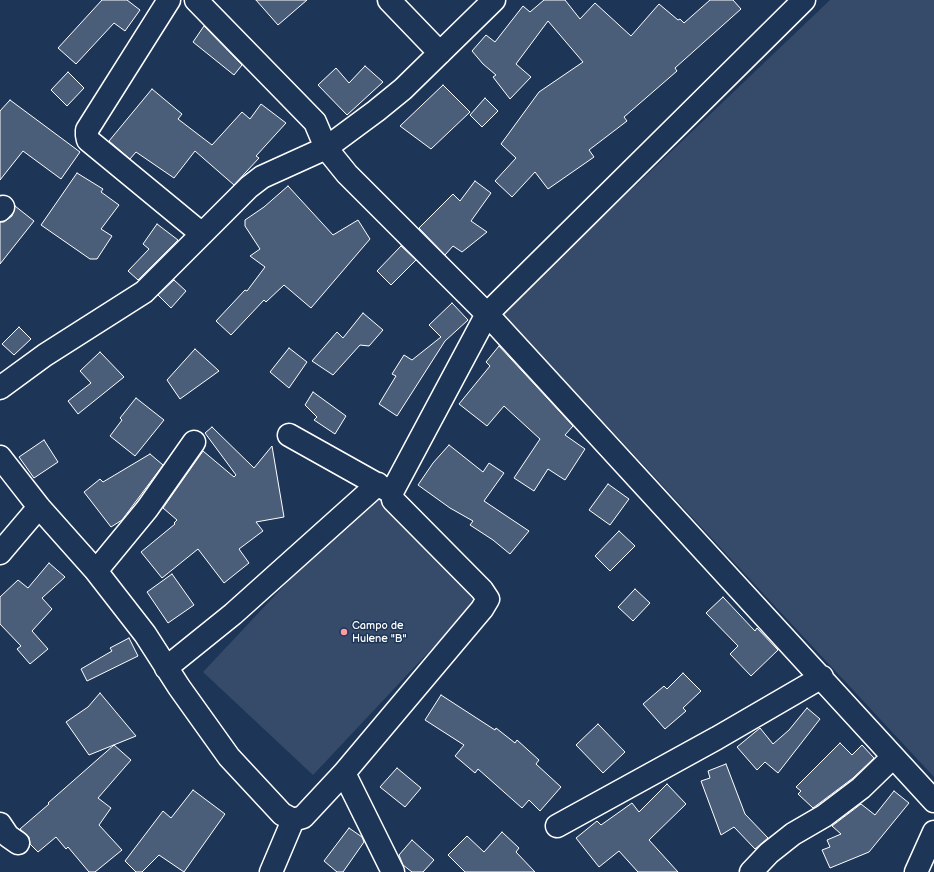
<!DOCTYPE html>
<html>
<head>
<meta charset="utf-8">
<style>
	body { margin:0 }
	canvas { display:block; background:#1d3557 }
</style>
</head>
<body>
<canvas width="934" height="872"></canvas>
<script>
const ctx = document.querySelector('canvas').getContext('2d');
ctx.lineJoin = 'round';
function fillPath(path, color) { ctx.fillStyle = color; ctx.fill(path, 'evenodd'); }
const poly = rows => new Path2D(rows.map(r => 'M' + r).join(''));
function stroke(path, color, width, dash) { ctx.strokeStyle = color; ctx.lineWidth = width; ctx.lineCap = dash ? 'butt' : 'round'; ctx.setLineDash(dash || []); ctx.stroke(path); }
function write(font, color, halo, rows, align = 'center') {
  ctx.font = font + ' "Balsamiq Sans",sans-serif'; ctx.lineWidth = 3; ctx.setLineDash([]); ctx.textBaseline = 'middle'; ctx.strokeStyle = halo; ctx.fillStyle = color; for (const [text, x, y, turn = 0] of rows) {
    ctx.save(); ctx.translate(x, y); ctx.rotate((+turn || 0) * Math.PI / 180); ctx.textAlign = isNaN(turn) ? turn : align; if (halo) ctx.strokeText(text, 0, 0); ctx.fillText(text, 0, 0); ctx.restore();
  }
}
const green = poly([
	[830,0,934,0,934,777,502,313],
	[375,489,485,592,313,775,203,672]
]);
const building = poly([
	[102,0,127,0,140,10,125,31,114,23,76,64,58,48,102,0],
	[256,0,307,0,278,25,256,0],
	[544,0,565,0,580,19,595,3,631,36,659,4,678,20,680,19,684,23,710,0,733,0,741,9,675,68,677,71,624,117,627,121,589,150,594,157,548,189,535,172,512,197,495,181,516,158,501,144,539,92,583,62,548,21,516,64,531,77,510,99,493,77,496,75,483,64,472,51,486,35,495,42,523,6,530,12,544,0],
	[204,26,242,65,234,75,193,42,204,26],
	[365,66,383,82,347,115,318,85,336,68,349,83,365,66],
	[68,72,84,88,67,106,51,90,68,72],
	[443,85,470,112,431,149,400,126,443,85],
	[152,89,182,114,178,119,212,145,242,112,250,119,261,104,286,123,256,156,259,158,234,185,195,151,174,178,136,152,130,159,109,141,152,89],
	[485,98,498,111,482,127,470,115,485,98],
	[10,100,80,152,61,179,23,151,0,180,0,111,10,100],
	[77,173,103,189,101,192,119,205,101,229,112,236,97,259,90,259,41,225,77,173],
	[475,181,491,193,471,221,487,232,462,252,453,246,445,255,419,228,453,194,460,201,475,181],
	[288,186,333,235,358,220,370,239,311,308,284,285,266,302,264,300,231,335,216,321,245,290,247,291,265,267,250,256,260,249,245,226,245,220,264,207,288,186],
	[15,206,34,221,0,264,0,222,4,222,12,216,15,206],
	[157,224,178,240,138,280,128,271,149,249,143,244,157,224],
	[401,246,416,260,391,285,377,271,401,246],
	[174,280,186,291,171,308,158,295,174,280],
	[452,303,468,320,445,341,397,416,379,404,396,376,392,374,404,355,412,360,441,337,429,325,452,303],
	[363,313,383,330,369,346,360,345,333,375,312,361,337,332,343,338,363,313],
	[19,327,31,339,14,355,2,344,19,327],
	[499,346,573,426,565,435,585,449,565,480,548,469,534,491,514,478,540,439,504,406,487,426,459,404,490,366,486,362,499,346],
	[289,348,307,362,289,388,270,372,289,348],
	[195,349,219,371,180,399,167,380,195,349],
	[100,352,124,377,78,414,68,401,91,383,80,371,100,352],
	[313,392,346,416,335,434,314,420,317,417,305,405,313,392],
	[136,398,164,420,135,456,110,436,122,420,120,418,136,398],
	[212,427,254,468,272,446,284,517,256,522,263,531,239,549,249,563,224,583,198,549,162,578,141,552,175,524,174,523,177,520,163,508,203,451,234,477,236,475,205,433,212,427],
	[44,440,58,462,34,478,19,457,44,440],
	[449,445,483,472,489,463,504,473,484,501,529,531,510,554,493,540,470,525,473,521,450,508,418,485,433,463,449,445],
	[150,454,163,465,122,520,111,527,84,492,100,479,103,482,150,454],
	[608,484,629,499,610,525,589,510,608,484],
	[619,531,635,546,610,571,595,556,619,531],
	[49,563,65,577,42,598,52,609,32,631,48,649,30,664,17,649,21,646,0,624,0,597,18,580,28,588,49,563],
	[172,574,194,605,168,623,147,592,172,574],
	[635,589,650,603,633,621,618,607,635,589],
	[723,597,755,631,757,628,778,650,751,676,730,654,738,646,706,613,723,597],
	[129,638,138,656,87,681,81,669,112,651,110,648,129,638],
	[683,673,701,691,683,708,686,711,665,729,643,704,664,686,667,689,683,673],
	[100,693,136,736,89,755,66,722,88,707,100,693],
	[441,695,495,730,496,728,515,743,517,740,539,760,536,764,561,787,540,811,529,800,522,808,478,769,475,773,455,756,464,745,425,720,441,695],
	[807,708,820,719,778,773,765,762,757,770,737,747,760,728,773,744,789,730,807,708],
	[598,724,625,752,603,773,576,745,598,724],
	[840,743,852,755,862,745,874,758,853,778,813,808,798,794,801,791,796,787,840,743],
	[114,745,131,760,98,798,111,808,99,825,122,850,95,872,89,872,68,847,66,849,56,837,38,852,30,844,29,837,20,829,49,804,48,803,114,745],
	[726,764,745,814,768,838,755,849,734,827,721,835,701,781,710,778,708,771,726,764],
	[397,768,421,788,405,807,380,787,397,768],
	[667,784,686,804,649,840,678,872,638,872,619,851,599,867,576,838,597,821,601,825,632,803,639,812,667,784],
	[193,790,225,814,184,872,159,855,142,872,136,872,125,861,163,811,171,818,193,790],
	[894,791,909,803,869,852,830,868,822,850,830,847,827,840,841,834,832,826,861,804,875,815,894,791],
	[349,828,362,837,364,842,343,872,337,872,324,861,349,828],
	[502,832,519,848,516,852,535,872,465,872,448,855,467,836,484,852,502,832],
	[412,840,434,860,423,872,412,872,403,865,399,855,412,840]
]);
const minor = poly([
	[169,0,87,130,87,135,88,140,202,234],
	[196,0,315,122,326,148,347,174,487,314,934,801],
	[389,0,440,53],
	[0,210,3,207],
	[0,388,45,355,144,292,249,187,262,177,326,148,376,111,403,89,494,0],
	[289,435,389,491],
	[0,457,39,507,96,571,145,634,179,687,229,757,282,814,293,820,303,817,344,773,482,609,488,599,482,590,393,500,392,492,487,314,804,0],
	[0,553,39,507],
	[96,571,147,509,194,442],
	[166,668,233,614,378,484],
	[344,773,393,872],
	[0,824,8,836,18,843],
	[557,826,717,738,822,677],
	[271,872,293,820],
	[751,872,769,853,793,834,824,816,861,788,893,757],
	[916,872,934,832]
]);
const markers = [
	[344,632,4,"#ff9aa2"]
];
const poiNames = [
	["Campo de",352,626],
	["Hulene \"B\"",352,639]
];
fillPath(green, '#364b69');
fillPath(building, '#4a5d79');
stroke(building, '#fff', 1);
stroke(minor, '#fff', 25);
stroke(minor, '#1d3557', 22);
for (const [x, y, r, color] of markers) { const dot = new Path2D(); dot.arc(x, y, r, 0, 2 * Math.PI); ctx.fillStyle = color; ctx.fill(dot); stroke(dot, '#1d3557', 1.5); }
write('11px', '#fff', '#1d3557', poiNames, 'left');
</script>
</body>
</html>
